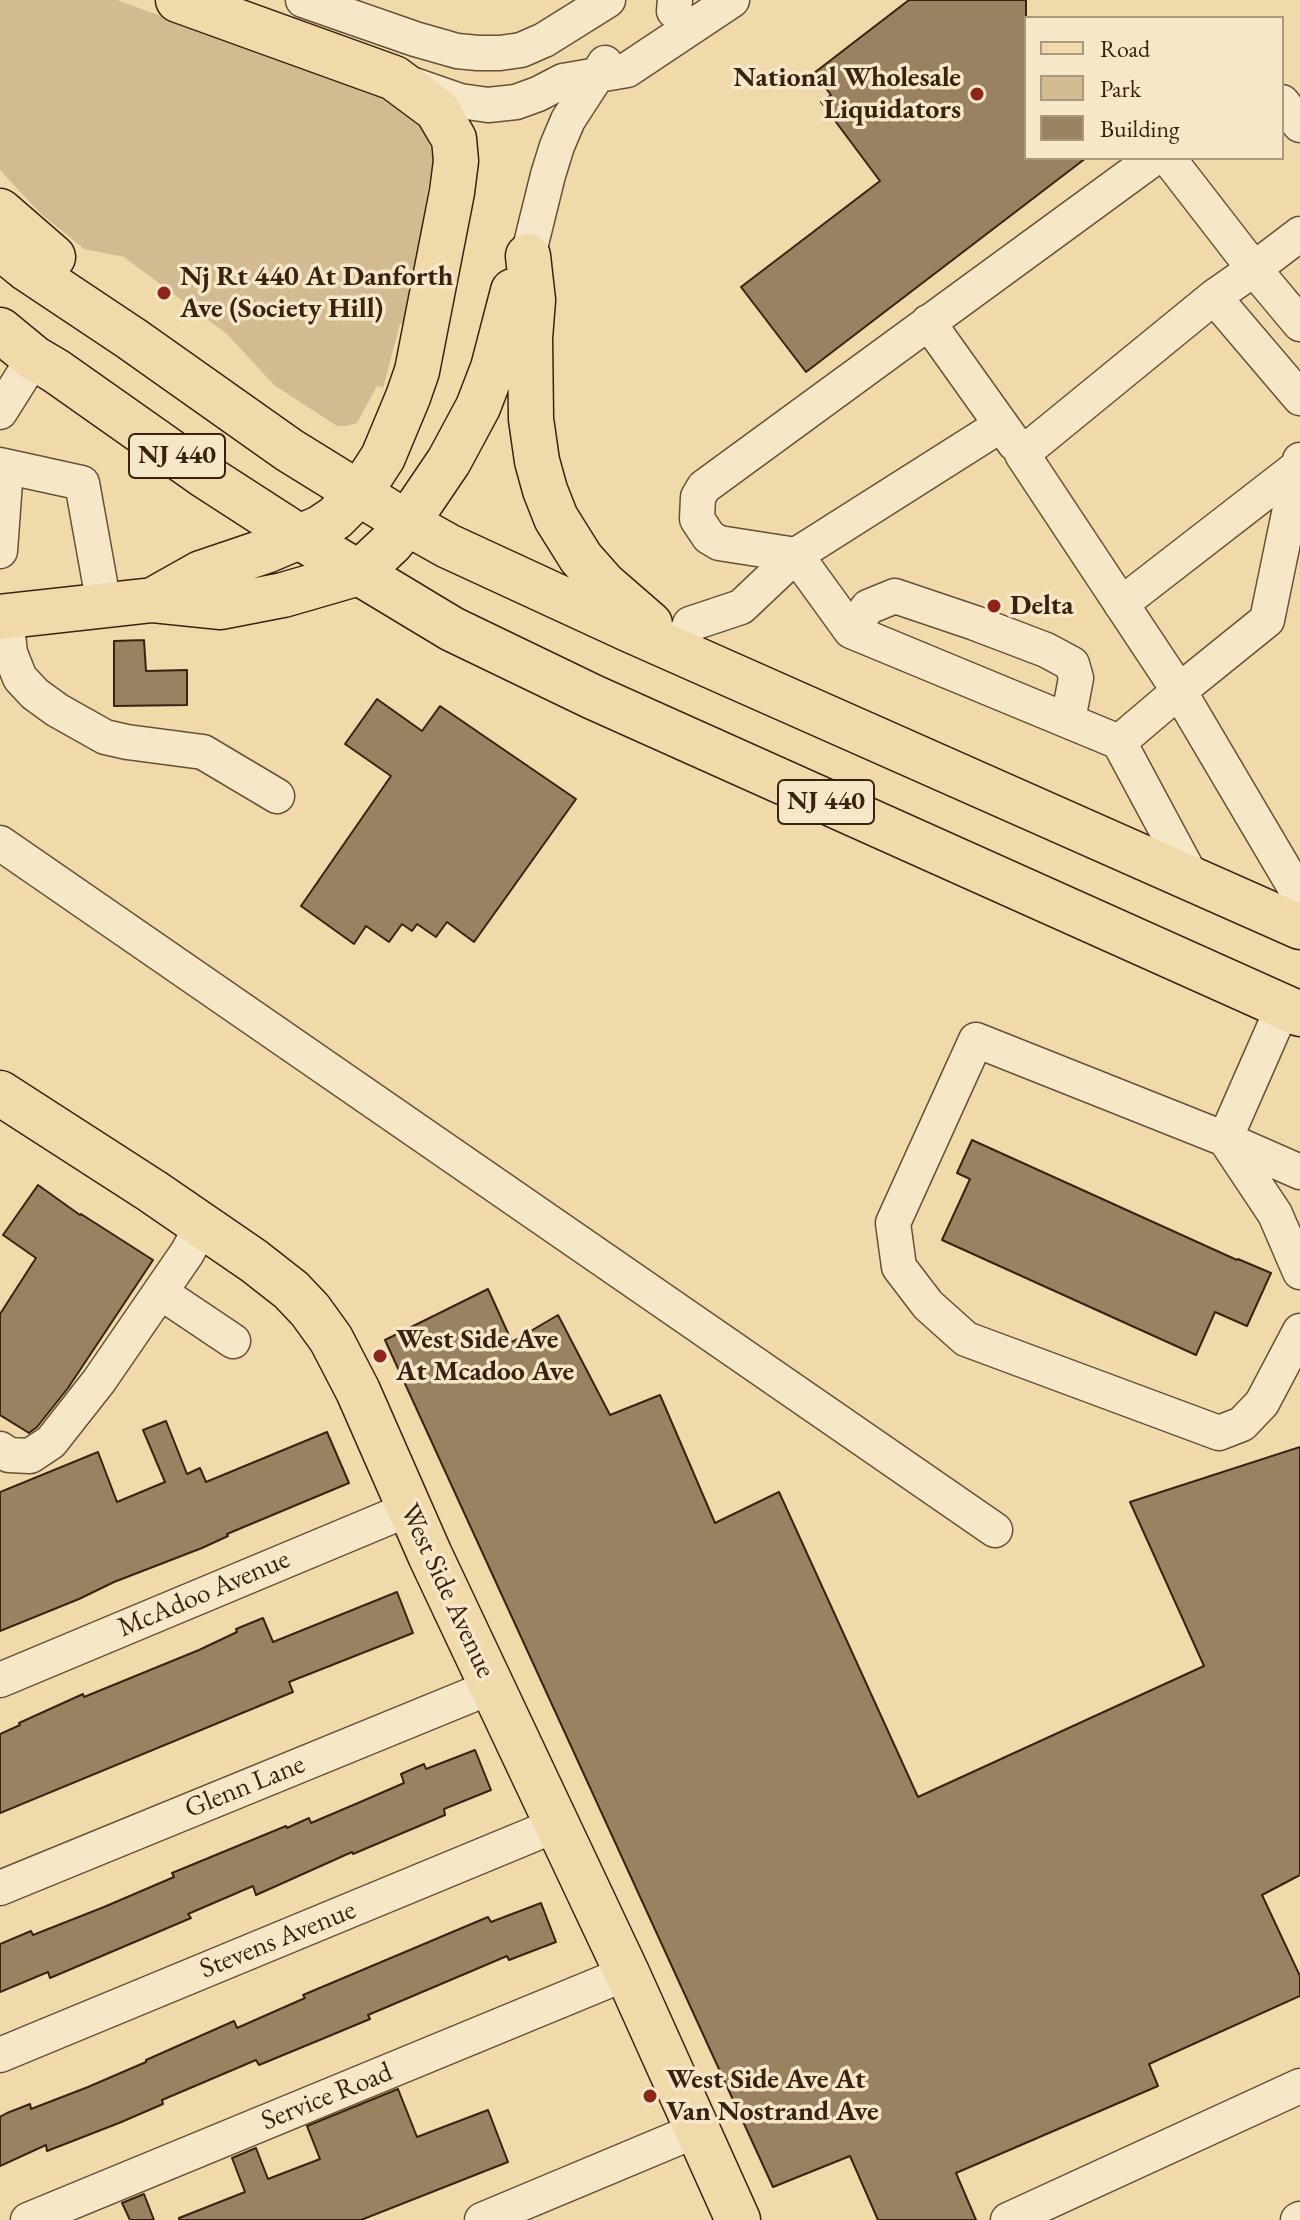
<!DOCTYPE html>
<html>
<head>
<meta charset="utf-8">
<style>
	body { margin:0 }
	#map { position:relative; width:1300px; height:2220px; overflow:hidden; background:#f1daaa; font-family:"EB Garamond",serif }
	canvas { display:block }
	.legend { position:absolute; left:1024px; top:16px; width:260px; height:144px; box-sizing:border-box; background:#f6e7c8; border:2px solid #aa987f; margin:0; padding:10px 14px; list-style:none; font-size:24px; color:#392212 }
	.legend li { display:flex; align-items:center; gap:16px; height:40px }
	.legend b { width:40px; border:2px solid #aa987f }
</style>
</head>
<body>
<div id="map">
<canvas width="1300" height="2220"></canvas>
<ul class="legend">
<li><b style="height:10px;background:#f1daaa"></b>Road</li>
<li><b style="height:22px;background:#d2bb90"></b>Park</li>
<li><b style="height:22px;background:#998261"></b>Building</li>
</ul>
</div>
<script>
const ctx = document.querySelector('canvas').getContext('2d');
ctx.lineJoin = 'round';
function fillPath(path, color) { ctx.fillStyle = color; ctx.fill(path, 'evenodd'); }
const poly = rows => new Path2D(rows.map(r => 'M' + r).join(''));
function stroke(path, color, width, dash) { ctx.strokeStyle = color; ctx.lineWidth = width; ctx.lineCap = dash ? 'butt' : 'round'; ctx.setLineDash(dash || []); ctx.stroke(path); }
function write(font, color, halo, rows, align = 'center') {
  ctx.font = font + ' "EB Garamond",serif'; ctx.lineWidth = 7; ctx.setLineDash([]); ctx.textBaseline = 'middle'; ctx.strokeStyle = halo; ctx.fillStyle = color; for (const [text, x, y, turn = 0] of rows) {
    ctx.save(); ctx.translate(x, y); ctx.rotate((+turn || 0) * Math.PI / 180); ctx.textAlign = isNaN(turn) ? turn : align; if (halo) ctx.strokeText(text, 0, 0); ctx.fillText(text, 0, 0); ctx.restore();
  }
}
const green = poly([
	[0,0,117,0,399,103,425,126,433,159,406,324,400,324,383,388,377,386,357,423,346,426,337,426,274,385,227,334,124,257,84,249,39,212,0,170]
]);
const building = poly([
	[909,0,1026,0,1026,158,1086,158,806,372,741,287,880,181,821,102,831,95,814,73,909,0],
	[144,640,146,671,187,670,187,705,114,706,114,641,144,640],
	[377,699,422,731,440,706,576,799,474,942,447,922,436,937,417,924,412,931,402,924,389,942,366,926,354,944,301,906,391,776,345,744,377,699],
	[972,1140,1237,1260,1238,1259,1271,1273,1247,1326,1215,1312,1196,1355,942,1240,970,1179,957,1173,972,1140],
	[38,1185,80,1215,81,1214,153,1260,68,1388,37,1427,29,1433,0,1415,0,1314,36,1258,3,1235,38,1185],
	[488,1289,512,1342,558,1315,610,1415,660,1395,715,1523,779,1492,918,1797,1204,1666,1130,1502,1300,1447,1300,1875,1262,1895,1300,1976,1300,1996,1149,2064,1158,2086,956,2173,976,2220,878,2220,850,2156,773,2187,385,1340,488,1289],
	[166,1421,187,1474,200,1468,206,1482,327,1432,349,1483,227,1534,228,1536,202,1548,114,1582,79,1599,0,1631,0,1492,98,1452,117,1502,165,1482,143,1430,166,1421],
	[397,1592,413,1633,289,1682,293,1692,0,1813,0,1734,20,1725,19,1723,83,1694,84,1697,199,1650,237,1632,236,1629,263,1618,273,1642,397,1592],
	[475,1750,491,1790,444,1809,445,1815,353,1854,352,1852,256,1895,253,1886,188,1914,191,1918,50,1978,48,1972,0,1992,0,1944,31,1931,33,1935,104,1907,174,1877,172,1873,286,1826,287,1828,309,1818,311,1823,358,1803,404,1783,401,1774,424,1764,426,1769,475,1750],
	[541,1903,556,1942,509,1960,507,1956,368,2015,370,2019,322,2039,259,2065,256,2060,162,2100,163,2104,119,2123,47,2151,46,2145,0,2166,0,2117,7,2113,30,2104,31,2109,88,2087,146,2062,146,2060,234,2021,237,2028,305,1998,303,1995,488,1917,491,1922,541,1903],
	[398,2089,417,2137,488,2110,508,2162,361,2220,179,2220,179,2218,245,2192,232,2158,256,2148,268,2179,320,2159,307,2126,398,2089],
	[144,2194,154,2220,130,2220,122,2203,144,2194]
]);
const minor = poly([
	[303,0,415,39,457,51,478,53,500,53,521,50,544,40,608,0],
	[674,11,675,0],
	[414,85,460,101,488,105,516,102,538,94,563,81,627,70,732,0],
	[1282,102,1300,125],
	[1154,158,704,487,698,497,697,519,709,537,719,543,796,555,851,631,1119,742,1179,691,1300,896],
	[1168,158,1254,269,1300,234],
	[528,256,548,175,557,146,568,120,605,63],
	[1214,297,1300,398],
	[928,322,1015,444],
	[1300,324,1254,269,1214,297,1022,454,1179,691,1267,620,1300,460],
	[0,412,34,358],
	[0,465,82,483,104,605],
	[0,551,6,468],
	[1121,604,1299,466],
	[6,616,10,653,20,678,35,694,57,710,105,737,127,742,203,752,277,796],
	[851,631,868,607,895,596,975,623,1046,650,1072,664,1076,678,1068,720],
	[679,650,690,624,741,607,796,555,1001,425],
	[1119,742,1193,880],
	[0,843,995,1530],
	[1283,1007,1225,1139,1275,1214,1300,1272],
	[1300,1172,1225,1139,976,1040,893,1223,899,1267,928,1305,966,1339,1219,1433,1242,1424,1262,1403,1300,1331],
	[160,1292,233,1341],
	[0,1449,9,1455,30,1456,51,1442,99,1381,187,1253,202,1226],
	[0,1680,409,1509],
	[0,1888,491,1687],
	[0,2055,556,1825],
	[28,2220,627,1973],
	[482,2220,697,2130],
	[1008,2220,1300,2086],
	[1298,2220,1300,2219]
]);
const major = poly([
	[153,600,201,573,266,551,320,528,335,518,359,494],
	[0,617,153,600,221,607,283,595,359,573,391,543,407,523],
	[0,1093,152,1191,254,1261,291,1290,310,1310,331,1339,358,1391,430,1555,627,1973,738,2220]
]);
const highway = poly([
	[178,0,394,78,437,110,454,139,456,161,452,192,417,371,408,397,383,457,359,494],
	[0,211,53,257],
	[0,247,27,269,132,339,289,450,407,523,448,546,630,630,1300,927],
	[528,256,533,300,530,338,531,419,537,461,545,490,556,518,581,558,604,584,650,624],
	[0,330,34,358,56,371,205,476,301,538,452,629,593,697,1300,1014],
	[407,523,449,461,478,407,493,368,513,291]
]);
const markers = [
	[977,94,8,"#8f2418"],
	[164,293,8,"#8f2418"],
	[994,606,8,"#8f2418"],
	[380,1356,8,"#8f2418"],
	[650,2096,8,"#8f2418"]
];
const shields = [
	[177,456,96],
	[826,802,96]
];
const shieldNames = [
	["NJ 440",177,456],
	["NJ 440",826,802]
];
const poiNames = [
	["National Wholesale",961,78,"right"],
	["Liquidators",961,110,"right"],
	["Nj Rt 440 At Danforth",180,277],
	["Ave (Society Hill)",180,309],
	["Delta",1010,606],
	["West Side Ave",396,1340],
	["At Mcadoo Ave",396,1372],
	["West Side Ave At",666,2080],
	["Van Nostrand Ave",666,2112]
];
const streetNames = [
	["West Side Avenue",447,1591,65],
	["McAdoo Avenue",204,1594,-23],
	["Glenn Lane",245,1787,-22],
	["Stevens Avenue",278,1940,-22],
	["Service Road",327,2097,-22]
];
fillPath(green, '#d2bb90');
fillPath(building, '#998261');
stroke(building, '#392212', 2);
stroke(minor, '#675038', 37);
stroke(major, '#392212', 47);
stroke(highway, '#392212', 47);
stroke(minor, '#f6e7c8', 34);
stroke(major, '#f1daaa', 44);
stroke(highway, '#f1daaa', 44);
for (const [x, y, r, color] of markers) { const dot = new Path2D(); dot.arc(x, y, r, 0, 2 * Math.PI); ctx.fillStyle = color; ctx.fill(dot); stroke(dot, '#f6e7c8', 3); }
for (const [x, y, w] of shields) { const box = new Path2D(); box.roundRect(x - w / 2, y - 22, w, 44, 6); ctx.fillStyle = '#f6e7c8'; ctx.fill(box); stroke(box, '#392212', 2); }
write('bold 26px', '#392212', null, shieldNames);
write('bold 28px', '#392212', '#f6e7c8', poiNames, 'left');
write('28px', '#392212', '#f6e7c8', streetNames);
</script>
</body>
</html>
